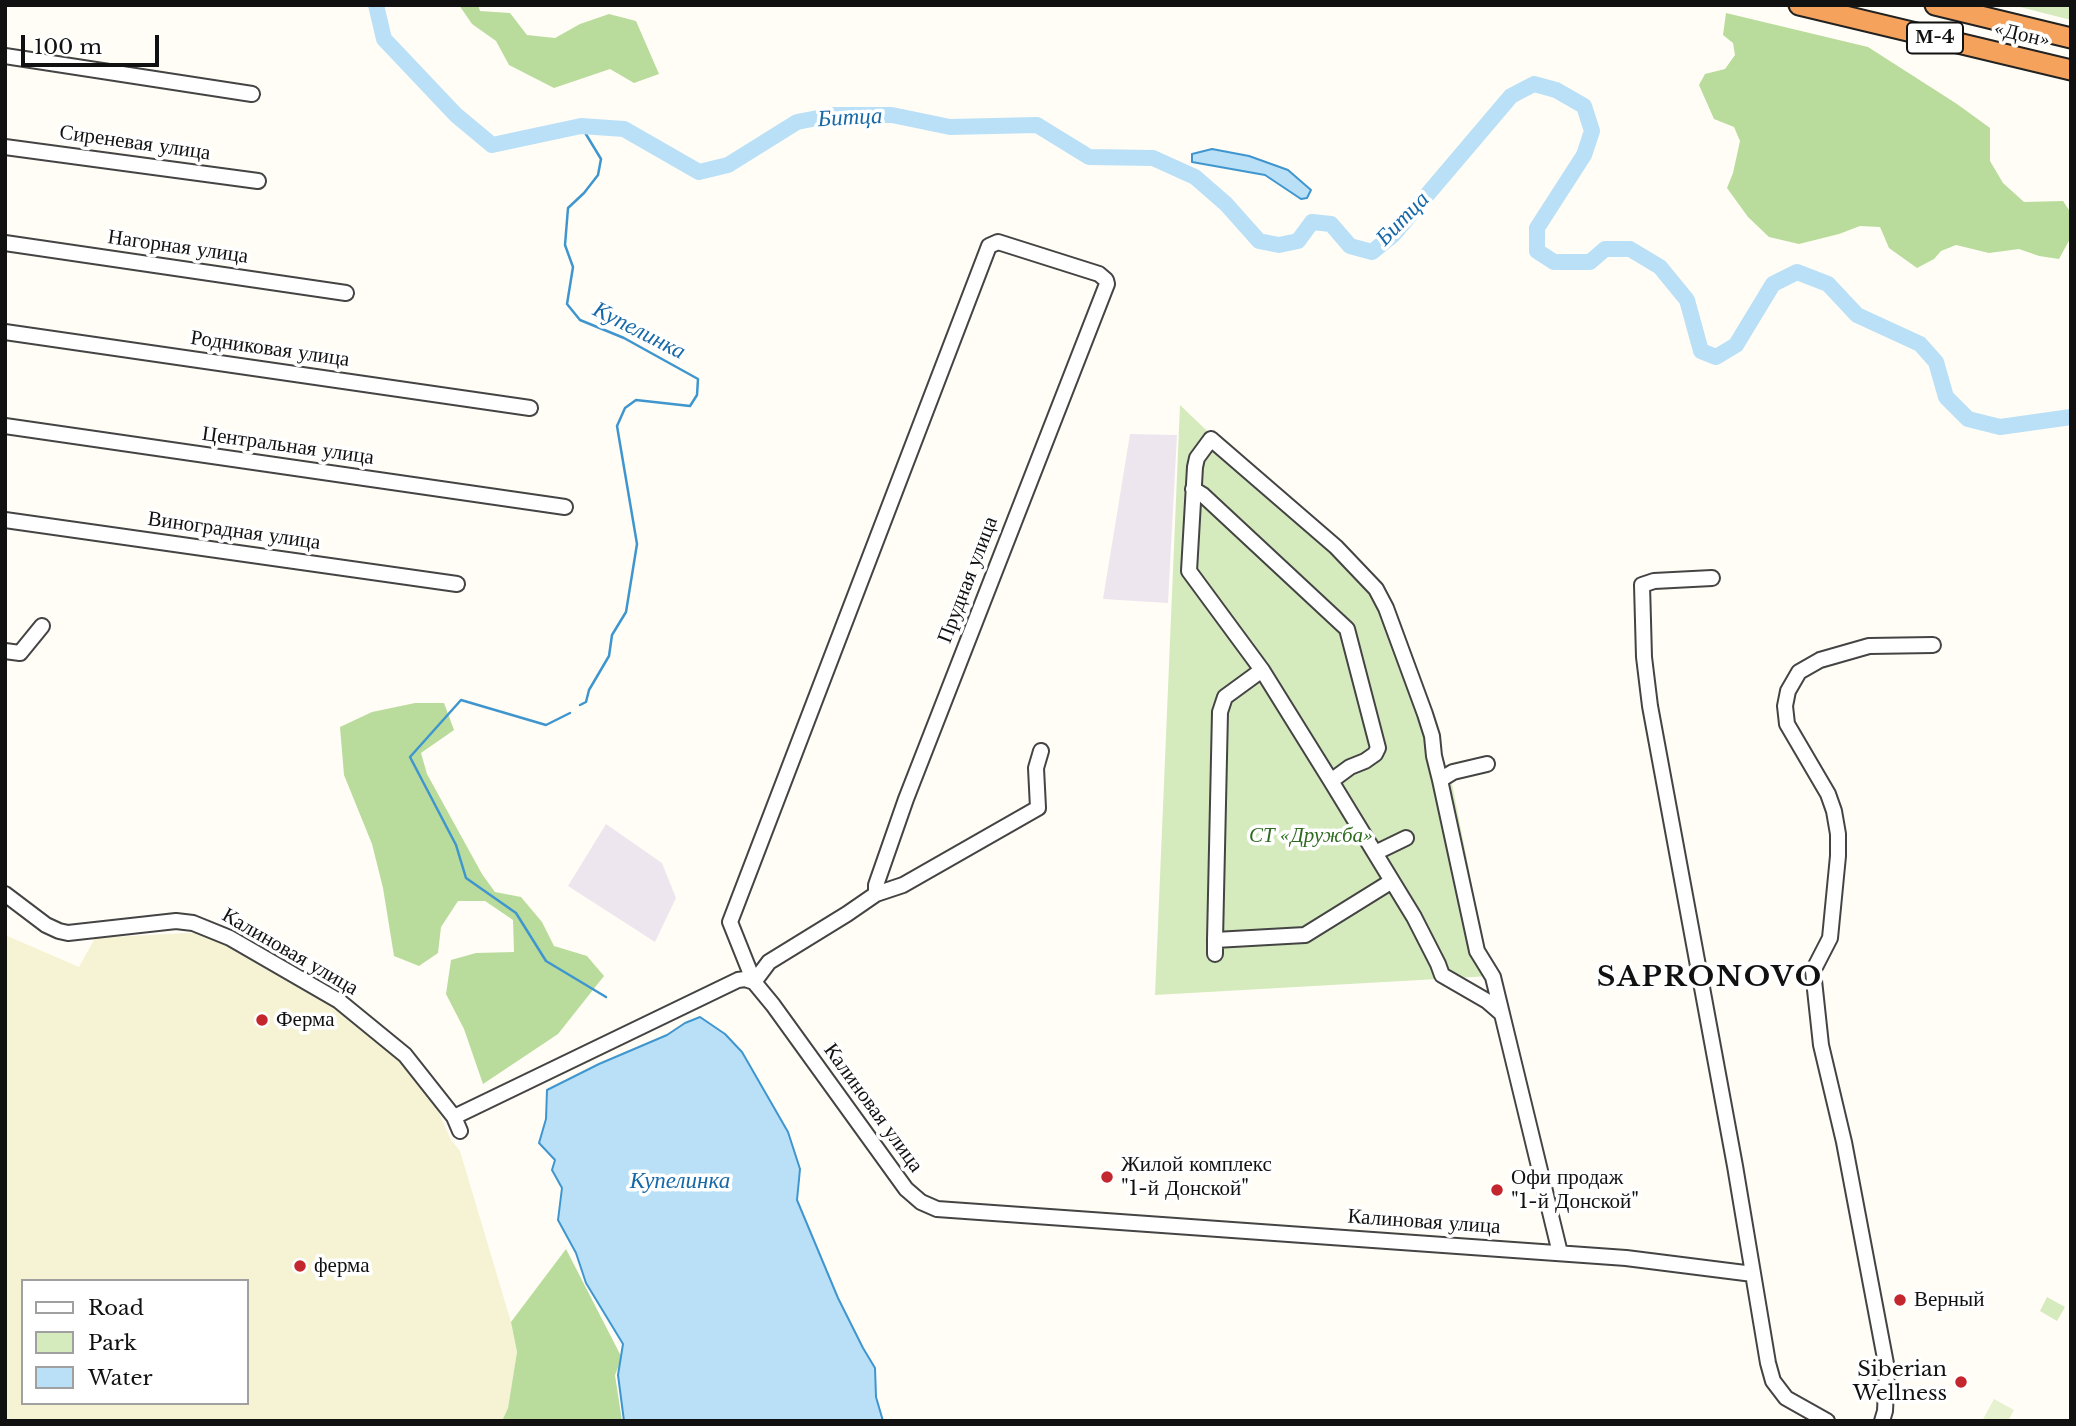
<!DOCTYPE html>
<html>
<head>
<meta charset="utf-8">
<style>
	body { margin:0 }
	#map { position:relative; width:2076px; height:1426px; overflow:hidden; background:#fffdf5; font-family:"Libre Baskerville",serif }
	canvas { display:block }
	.frame { position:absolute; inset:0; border:7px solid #111; pointer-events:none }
	.legend { position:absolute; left:21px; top:1279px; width:228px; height:126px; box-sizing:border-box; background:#fff; border:2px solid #a0a0a0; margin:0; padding:9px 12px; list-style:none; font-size:21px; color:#111 }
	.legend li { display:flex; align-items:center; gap:14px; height:35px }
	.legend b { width:35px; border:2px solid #a0a0a0 }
	.scale { position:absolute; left:21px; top:35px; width:138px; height:32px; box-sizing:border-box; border:4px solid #111; border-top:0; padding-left:9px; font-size:21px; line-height:24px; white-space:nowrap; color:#111; -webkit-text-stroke:5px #fff; paint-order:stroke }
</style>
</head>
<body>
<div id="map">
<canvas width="2076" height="1426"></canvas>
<div class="frame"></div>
<ul class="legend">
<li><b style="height:9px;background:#fff"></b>Road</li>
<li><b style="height:19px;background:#d5ebbd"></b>Park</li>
<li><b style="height:19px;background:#b9e0f7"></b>Water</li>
</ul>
<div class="scale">100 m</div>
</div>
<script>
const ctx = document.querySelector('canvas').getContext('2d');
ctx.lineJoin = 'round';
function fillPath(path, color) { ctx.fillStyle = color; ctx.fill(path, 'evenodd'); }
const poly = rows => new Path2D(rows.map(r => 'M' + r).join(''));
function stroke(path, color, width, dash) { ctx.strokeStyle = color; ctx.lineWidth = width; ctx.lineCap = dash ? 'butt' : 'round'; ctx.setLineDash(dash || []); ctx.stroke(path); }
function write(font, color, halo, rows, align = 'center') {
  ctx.font = font + ' "Libre Baskerville",serif'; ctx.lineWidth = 7; ctx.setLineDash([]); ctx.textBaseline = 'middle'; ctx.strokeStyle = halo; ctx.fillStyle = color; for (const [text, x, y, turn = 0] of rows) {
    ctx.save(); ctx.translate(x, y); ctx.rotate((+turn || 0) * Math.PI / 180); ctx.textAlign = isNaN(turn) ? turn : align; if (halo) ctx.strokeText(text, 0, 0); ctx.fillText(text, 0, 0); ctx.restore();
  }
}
const industrial = poly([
	[1130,434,1177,435,1168,603,1103,599],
	[606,824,662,863,676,898,655,942,568,886]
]);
const farmland = poly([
	[204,932,332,1001,398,1054,429,1090,451,1140,460,1151,511,1322,517,1352,508,1408,502,1421,5,1421,5,935,79,967,95,938],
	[23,1281,247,1281,247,1403,23,1403]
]);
const green = poly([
	[2012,5,2071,5,2071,20],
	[1180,405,1373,590,1425,703,1452,784,1490,976,1155,995],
	[2047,1297,2065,1307,2057,1321,2040,1311]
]);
const forest = poly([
	[459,5,478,5,480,11,510,13,527,35,555,38,580,24,609,14,636,21,659,74,634,83,610,69,554,88,509,65,496,41,472,24],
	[1726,13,1868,47,1957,104,1990,128,1990,161,2003,183,2024,202,2063,201,2071,213,2071,237,2059,259,2039,256,2019,249,1989,253,1956,245,1941,251,1934,259,1917,268,1889,248,1880,227,1860,226,1839,234,1799,244,1769,237,1748,217,1727,188,1733,173,1740,141,1734,127,1714,119,1699,85,1705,74,1725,69,1735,55,1733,43,1723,35],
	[415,703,444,703,454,730,421,753,427,774,482,874,495,892,521,897,542,922,554,946,587,956,604,976,558,1034,483,1084,464,1029,446,994,451,960,476,953,514,952,513,920,485,901,458,901,441,927,438,953,419,966,394,956,383,888,372,844,344,775,340,727,372,712],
	[566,1249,622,1358,615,1375,622,1421,502,1421,508,1408,517,1352,511,1322]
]);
const pitch = poly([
	[1994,1399,2014,1410,2008,1421,1982,1421]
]);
const water = poly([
	[1212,149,1249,156,1288,170,1311,190,1307,198,1301,199,1265,175,1192,162,1192,154,1212,149],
	[700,1017,725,1034,742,1052,788,1132,800,1169,797,1200,838,1298,863,1348,875,1368,876,1397,883,1421,624,1421,618,1375,623,1344,586,1283,576,1253,558,1220,562,1188,552,1170,555,1160,539,1143,546,1119,547,1090,599,1064,667,1035,685,1023,700,1017]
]);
const stream = poly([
	[580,705,586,702,589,690,609,656,612,635,626,612,637,544,617,426,625,408,636,400,690,406,697,395,698,379,624,338,580,320,567,304,573,267,565,245,568,208,584,193,598,175,601,159,581,126],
	[570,713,546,725,461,700,410,757,456,845,466,878,516,913,546,961,606,997]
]);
const river = poly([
	[376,5,384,39,456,115,492,145,581,126,624,129,699,172,728,165,797,122,833,115,892,115,950,127,1037,125,1089,157,1153,158,1195,177,1226,204,1259,241,1279,245,1298,241,1312,222,1331,224,1350,246,1372,252,1393,235,1511,96,1534,84,1556,90,1584,106,1592,131,1584,155,1537,228,1537,251,1554,262,1590,262,1605,249,1630,249,1660,267,1687,300,1701,351,1716,357,1736,345,1773,284,1797,272,1828,284,1857,315,1920,344,1936,362,1946,397,1968,419,2000,427,2071,417]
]);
const minor = poly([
	[5,56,252,94],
	[5,147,258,181],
	[5,243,346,293],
	[5,332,530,408],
	[5,426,565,507],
	[1193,489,1203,495,1347,629,1378,748,1375,754,1365,761,1350,767,1331,781],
	[5,520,457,584],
	[1712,578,1654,581,1642,585,1644,657,1650,706,1735,1166,1768,1363,1773,1381,1786,1398,1827,1421],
	[5,651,20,653,42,626],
	[1487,764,1453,772,1440,780,1434,756,1432,736,1425,714,1386,608,1376,589,1336,547,1211,439,1197,458,1195,467,1189,571,1262,670,1331,781,1414,917,1438,964,1442,975,1487,1001,1502,1014,1560,1253],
	[1440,780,1477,951,1493,977,1502,1014],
	[1375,853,1406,838],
	[5,894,46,925,59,931,68,933,176,921,193,923,230,938,339,1001,405,1055,454,1117,738,980,745,979,754,982,773,1005,906,1189,921,1202,937,1209,1626,1258,1753,1274],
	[1215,940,1220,712,1225,697,1262,670],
	[1215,954,1215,940,1305,935,1392,881],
	[754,982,730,922,989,246,998,242,1099,274,1106,280,1107,284,906,799,876,885,876,894],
	[754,982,769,962,847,914,876,894,903,885,1038,808,1036,768,1041,751],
	[454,1117,460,1131],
	[1882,1421,1885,1411,1887,1369,1844,1142,1821,1045,1813,971,1830,938,1838,856,1838,834,1834,811,1828,794,1787,724,1785,706,1788,691,1799,672,1820,660,1869,646,1933,645]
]);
const highway = poly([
	[1799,5,2071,70],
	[1935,5,2071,38]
]);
const markers = [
	[262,1020,7,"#c4262e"],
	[1107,1177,7,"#c4262e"],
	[1497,1190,7,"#c4262e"],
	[300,1266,7,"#c4262e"],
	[1900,1300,7,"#c4262e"],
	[1961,1382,7,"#c4262e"]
];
const shields = [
	[1935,38,56]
];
const shieldNames = [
	["М-4",1935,38]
];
const streetNames = [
	["«Дон»",2022,35,13],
	["Сиреневая улица",135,143,8],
	["Нагорная улица",178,247,8],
	["Родниковая улица",270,349,8],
	["Центральная улица",288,446,8],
	["Виноградная улица",234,531,8],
	["Прудная улица",968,580,-69],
	["Калиновая улица",290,952,30],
	["Калиновая улица",873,1108,54],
	["Калиновая улица",1424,1222,4]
];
const parkNames = [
	["СТ «Дружба»",1311,836]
];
const poiNames = [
	["Ферма",276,1020],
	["Жилой комплекс",1121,1165],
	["\"1-й Донской\"",1121,1189],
	["Офи продаж",1511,1178],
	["\"1-й Донской\"",1511,1202],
	["ферма",314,1266],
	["Верный",1914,1300],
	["Siberian",1947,1370,"right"],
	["Wellness",1947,1394,"right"]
];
const waterNames = [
	["Битца",850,118,-3],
	["Битца",1403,219,-46],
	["Купелинка",639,331,27],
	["Купелинка",680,1182]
];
const districtNames = [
	["SAPRONOVO",1710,978]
];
fillPath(industrial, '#eee6ef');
fillPath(farmland, '#f6f3d4');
fillPath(green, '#d5ebbd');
fillPath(forest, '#b9dc9c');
fillPath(pitch, '#e6f2cf');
fillPath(water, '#b9e0f7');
stroke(water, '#3f96cf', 2);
stroke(stream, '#3f96cf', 2.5);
stroke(river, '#b9e0f7', 16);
stroke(minor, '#444', 18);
stroke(highway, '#222', 23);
stroke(minor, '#fff', 14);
stroke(highway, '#f5a25d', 19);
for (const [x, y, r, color] of markers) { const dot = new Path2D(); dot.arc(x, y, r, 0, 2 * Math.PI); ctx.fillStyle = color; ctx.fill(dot); stroke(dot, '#fff', 2.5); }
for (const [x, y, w] of shields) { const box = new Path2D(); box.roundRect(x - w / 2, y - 15.5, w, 31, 5); ctx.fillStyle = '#fff'; ctx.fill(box); stroke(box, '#111', 2); }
write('bold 19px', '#111', null, shieldNames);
write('21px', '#111', '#fff', streetNames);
write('italic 21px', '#2f6b1f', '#fff', parkNames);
write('21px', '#111', '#fff', poiNames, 'left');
write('italic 23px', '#1768a6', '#fff', waterNames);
ctx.letterSpacing = '2px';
write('bold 28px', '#111', '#fff', districtNames);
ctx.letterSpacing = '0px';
</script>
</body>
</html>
